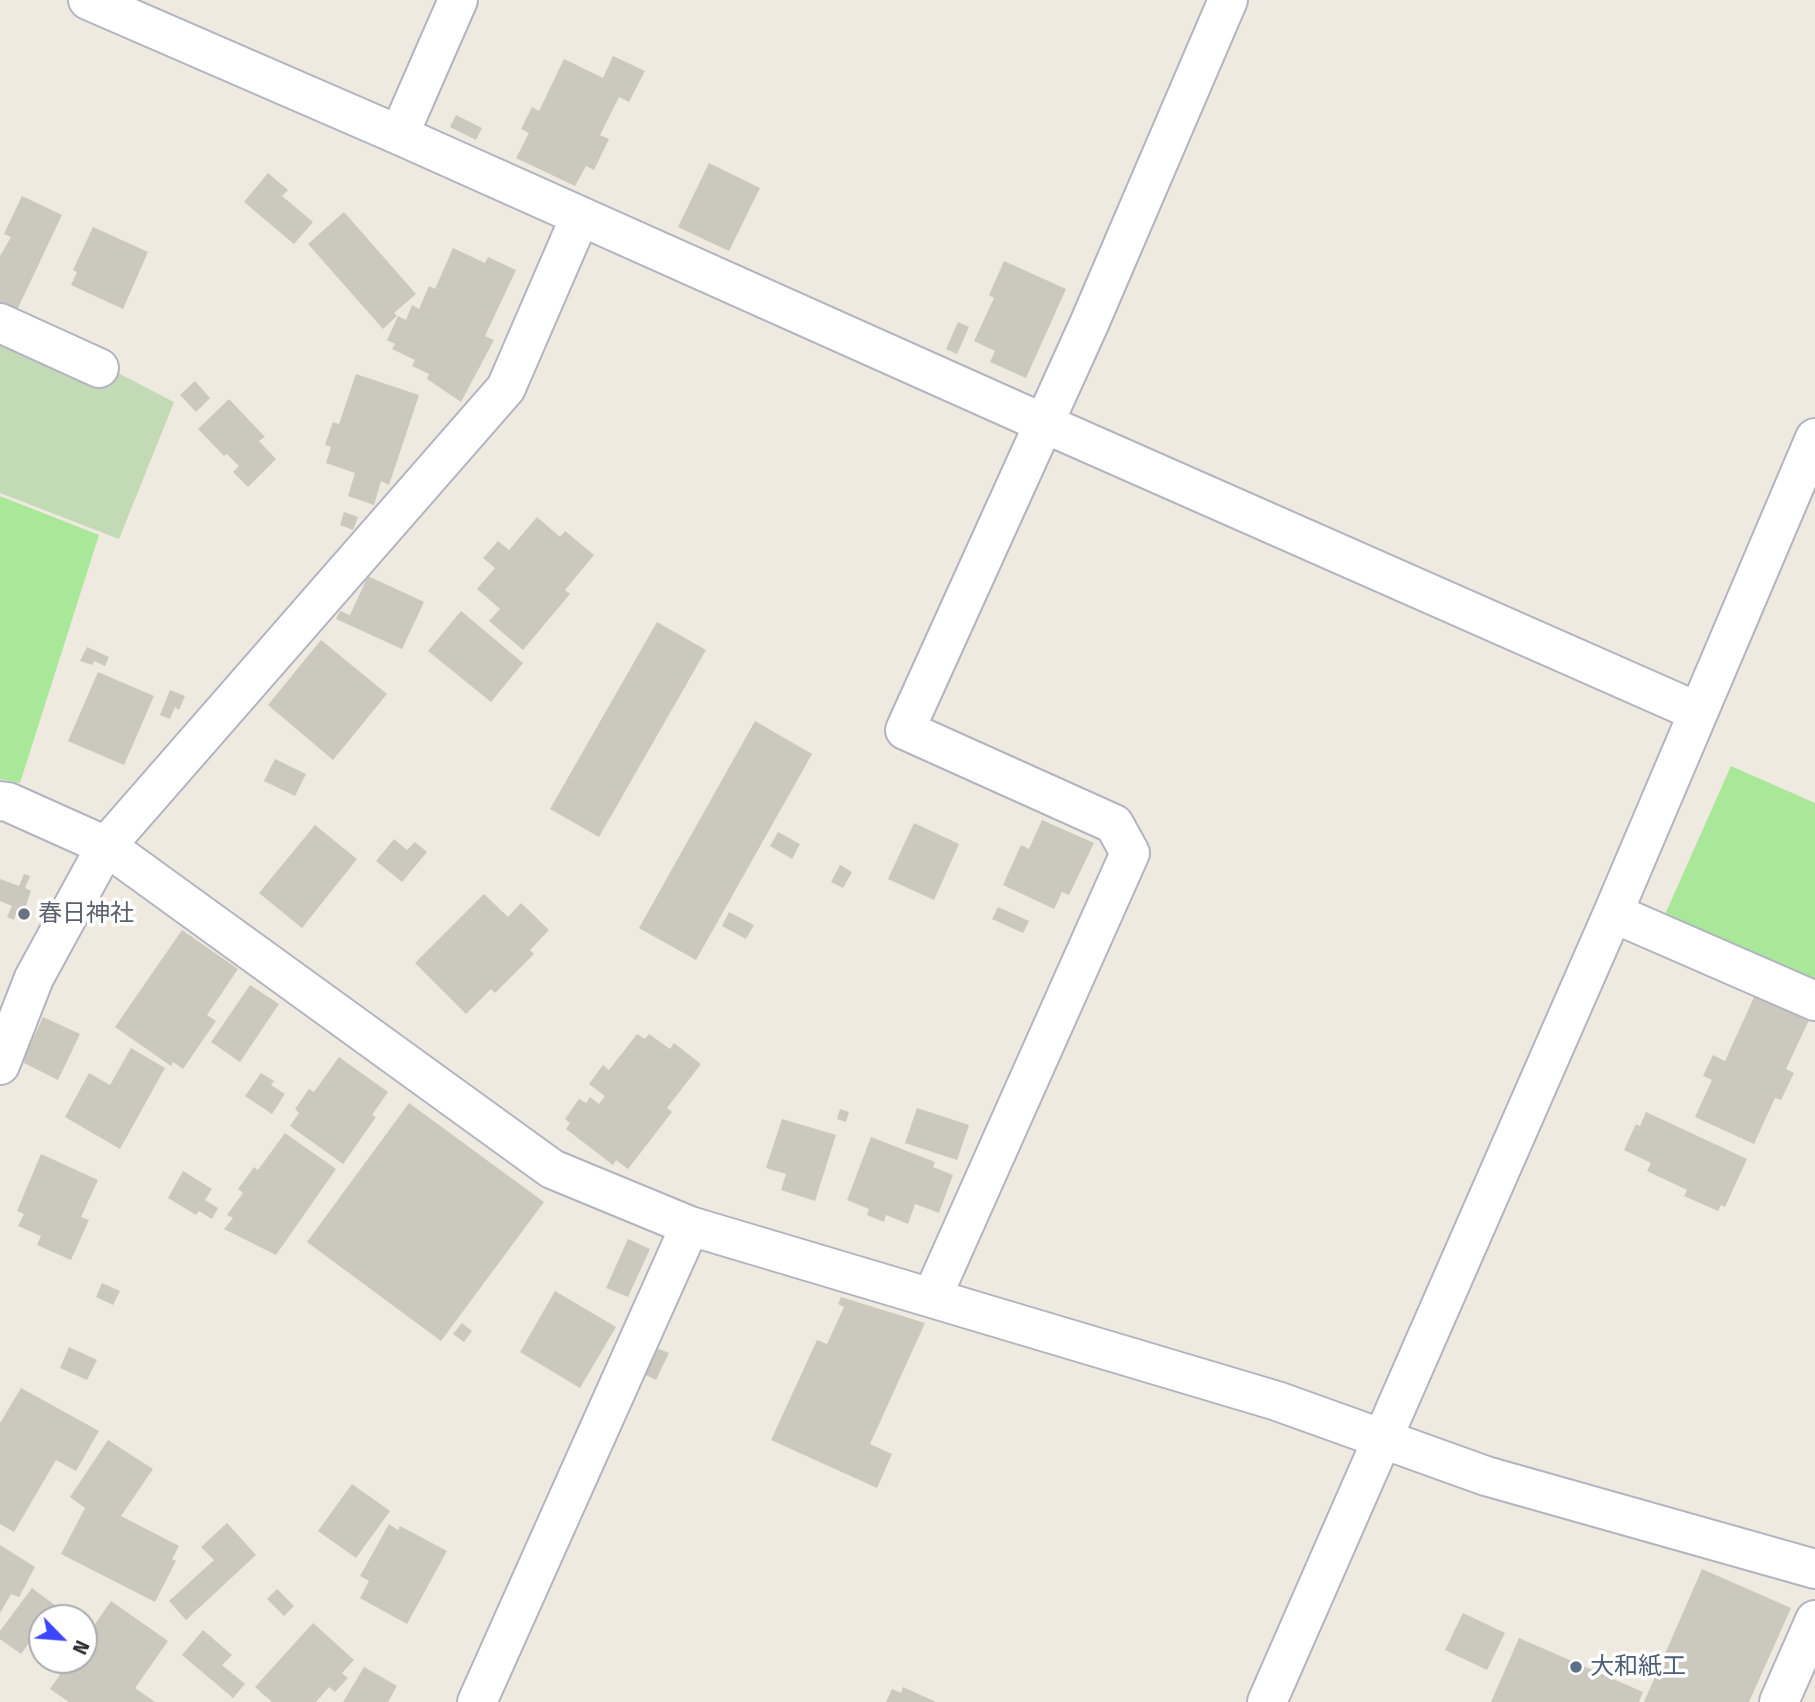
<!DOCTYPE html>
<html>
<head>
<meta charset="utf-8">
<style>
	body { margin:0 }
	#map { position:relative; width:1815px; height:1702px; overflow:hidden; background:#efeadf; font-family:"Fira Sans",sans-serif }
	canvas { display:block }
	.north { position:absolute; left:28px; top:1604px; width:70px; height:70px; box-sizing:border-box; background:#fff; border:2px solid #ababab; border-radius:50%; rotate:115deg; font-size:19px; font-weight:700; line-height:28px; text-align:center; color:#2d2d2d }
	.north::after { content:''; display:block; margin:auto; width:24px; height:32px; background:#3c46ff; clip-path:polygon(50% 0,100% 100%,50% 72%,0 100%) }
</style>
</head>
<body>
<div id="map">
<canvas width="1815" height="1702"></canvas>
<div class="north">N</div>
</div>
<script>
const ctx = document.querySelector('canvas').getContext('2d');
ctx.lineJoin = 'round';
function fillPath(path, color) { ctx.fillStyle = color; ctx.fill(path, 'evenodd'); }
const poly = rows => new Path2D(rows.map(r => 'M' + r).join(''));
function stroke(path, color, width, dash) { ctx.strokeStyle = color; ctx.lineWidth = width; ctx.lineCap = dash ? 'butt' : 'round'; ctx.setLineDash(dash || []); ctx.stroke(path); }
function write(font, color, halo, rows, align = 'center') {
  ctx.font = font + ' "Fira Sans","Noto Sans JP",sans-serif'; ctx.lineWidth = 7; ctx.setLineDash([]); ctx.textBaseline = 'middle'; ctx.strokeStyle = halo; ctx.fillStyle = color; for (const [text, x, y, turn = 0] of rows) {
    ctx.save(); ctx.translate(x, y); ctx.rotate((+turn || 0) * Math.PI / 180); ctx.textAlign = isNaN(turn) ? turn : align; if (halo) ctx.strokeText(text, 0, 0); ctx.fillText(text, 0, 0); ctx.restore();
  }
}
const green = poly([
	[0,496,99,535,20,783,0,779],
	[1731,766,1815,803,1815,986,1663,919]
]);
const cemetery = poly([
	[0,336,116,372,174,402,119,539,0,493]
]);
const building = poly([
	[613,56,645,71,629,102,619,97,600,135,609,139,594,170,586,166,575,186,516,158,529,133,521,129,532,107,539,111,564,59,603,78],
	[456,115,482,128,476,140,450,127],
	[709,163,760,188,729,251,678,227],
	[268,173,288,190,282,196,313,222,294,244,244,202],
	[22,196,62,215,17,310,0,302,0,256,11,237,4,234],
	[344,212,416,294,394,313,397,316,383,329,308,244],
	[93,227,148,252,123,309,71,285,77,272,73,270],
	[453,248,485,263,488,257,516,270,485,336,494,340,461,402,427,379,429,374,412,366,415,360,392,349,395,344,387,340,398,316,406,320,412,305,419,309,429,286,435,289],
	[1004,261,1066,289,1026,378,990,362,995,351,974,341,994,298,989,295],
	[958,322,969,327,957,354,946,349],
	[356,374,419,395,389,485,381,481,374,505,348,496,355,473,326,463,331,447,325,445,333,422,339,424],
	[195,381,210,398,196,412,180,395],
	[229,399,265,437,259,441,276,459,248,487,233,472,239,466,227,454,224,456,198,429],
	[344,512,358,517,353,530,340,525],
	[537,517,560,537,565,531,594,555,565,590,570,594,523,650,489,621,500,609,477,589,495,568,483,558,498,541,509,550],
	[368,576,424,602,402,649,336,619,340,611,350,615],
	[461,611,523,663,491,702,428,651],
	[657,622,706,650,599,837,550,809],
	[321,640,387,694,333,760,268,705],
	[87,647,109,657,105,666,94,661,92,665,80,661],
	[98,672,154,696,124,765,68,741],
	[170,690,185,696,179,710,175,707,170,719,160,715],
	[755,721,812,754,696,960,639,928],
	[275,759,306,774,295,796,264,781],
	[1042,820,1094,843,1069,895,1062,892,1054,909,1003,885,1021,845,1029,849],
	[914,823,959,844,934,900,888,879],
	[315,825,357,859,302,928,259,893],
	[778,832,800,844,792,859,770,846],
	[394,839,407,850,415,842,427,852,402,882,376,861],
	[840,865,852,872,843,888,831,882],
	[24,874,30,876,25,888,31,891,24,911,18,908,14,920,7,917,12,906,0,901,0,879,19,886],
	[484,894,508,917,521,903,549,930,530,950,534,954,495,993,491,989,466,1014,415,963],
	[998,907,1029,921,1023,933,992,919],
	[729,912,754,925,746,939,722,926],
	[182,930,238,969,207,1015,216,1021,183,1069,173,1062,171,1066,115,1027],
	[250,985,279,1004,240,1062,211,1042],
	[1755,995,1809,1020,1786,1069,1794,1073,1781,1100,1775,1098,1754,1144,1695,1117,1712,1080,1703,1076,1713,1055,1725,1061],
	[43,1017,80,1034,58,1080,22,1062],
	[637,1034,645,1039,649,1034,670,1049,674,1043,701,1064,667,1108,672,1112,628,1169,616,1160,613,1165,566,1129,570,1123,565,1119,579,1099,586,1103,590,1097,599,1104,605,1096,589,1084,603,1065,609,1070],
	[131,1048,165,1068,120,1149,65,1117,89,1073,110,1085],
	[339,1057,388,1092,372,1115,376,1117,343,1164,290,1126,299,1113,295,1109,309,1089,314,1092],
	[261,1073,274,1081,271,1085,285,1094,272,1114,245,1096],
	[409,1103,544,1202,441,1341,307,1242],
	[917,1108,969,1125,957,1160,905,1143],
	[840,1109,849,1112,846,1122,837,1119],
	[1646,1112,1747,1159,1725,1207,1721,1205,1718,1211,1684,1196,1687,1190,1647,1171,1651,1163,1624,1150,1636,1124,1640,1126],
	[782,1119,836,1135,815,1201,781,1190,786,1174,766,1168],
	[285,1133,336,1169,276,1255,224,1229,233,1218,227,1215,243,1193,238,1189,254,1167,258,1170],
	[871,1137,935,1162,933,1167,953,1175,939,1213,915,1204,908,1224,886,1215,884,1222,867,1215,869,1209,847,1200],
	[41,1154,98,1180,81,1217,89,1220,71,1260,37,1245,41,1236,18,1226,24,1214,17,1211],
	[183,1171,212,1189,205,1200,218,1208,212,1219,199,1211,196,1215,168,1198],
	[628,1239,650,1249,628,1297,606,1288],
	[102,1283,120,1291,113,1305,96,1297],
	[555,1291,616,1327,580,1388,520,1352],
	[841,1297,925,1323,870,1444,892,1454,877,1488,771,1440,817,1340,827,1344,844,1307,838,1304],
	[462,1323,472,1331,464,1342,453,1334],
	[69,1347,97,1360,87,1380,60,1368],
	[654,1347,669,1353,656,1380,641,1373],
	[21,1388,99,1431,76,1471,56,1460,14,1532,0,1524,0,1423],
	[108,1440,153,1469,121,1516,179,1546,172,1559,176,1561,155,1602,61,1554,85,1508,70,1497],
	[352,1484,390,1511,356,1558,318,1531],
	[227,1523,256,1555,186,1620,169,1601,214,1560,201,1547],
	[389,1524,398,1530,400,1526,447,1551,407,1624,360,1598,369,1581,360,1576],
	[0,1545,35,1567,19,1597,11,1594,0,1613],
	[1702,1569,1791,1608,1749,1702,1644,1702],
	[32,1588,56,1606,47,1618,42,1618,42,1625,21,1654,0,1639,0,1631],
	[277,1589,294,1606,284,1616,267,1599],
	[111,1601,168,1641,135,1688,155,1702,69,1702,50,1689,70,1660,84,1660,84,1640],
	[1463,1613,1505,1633,1487,1670,1445,1650],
	[313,1623,354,1660,342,1673,348,1678,335,1692,329,1687,316,1702,272,1702,255,1687],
	[203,1630,232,1655,222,1665,245,1684,233,1698,182,1655],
	[1519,1638,1643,1692,1639,1702,1491,1702],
	[364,1667,397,1686,388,1702,343,1702],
	[903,1687,936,1702,886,1702,892,1689,901,1693]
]);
const street = poly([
	[88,0,399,135,1043,423,1698,712],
	[399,135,458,0],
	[0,323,99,368],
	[0,801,8,802,106,846,552,1169,690,1226,1277,1401,1486,1476,1815,1569],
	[1613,913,1815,1001],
	[0,1065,34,978,106,846,506,388,580,217],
	[932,1297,1130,853,1114,824,905,730,1089,324,1228,0],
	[477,1702,690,1226],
	[1267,1702,1613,913,1815,438],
	[1779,1702,1815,1620]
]);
const markers = [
	[24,914,7,"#6b7280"],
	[1576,1667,7,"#5c6f8a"]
];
const worshipNames = [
	["春日神社",38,914]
];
const serviceNames = [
	["大和紙工",1590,1667]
];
fillPath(green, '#a9e899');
fillPath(cemetery, '#c2dab5');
fillPath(building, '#cbc8bd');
stroke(street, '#b3b3c1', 42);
stroke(street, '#fff', 38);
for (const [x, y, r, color] of markers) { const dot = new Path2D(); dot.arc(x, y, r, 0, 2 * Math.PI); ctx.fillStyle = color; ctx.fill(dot); stroke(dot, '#fff', 2.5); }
write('24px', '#5b616d', '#fff', worshipNames, 'left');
write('24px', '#4e5e75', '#fff', serviceNames, 'left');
</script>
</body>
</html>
